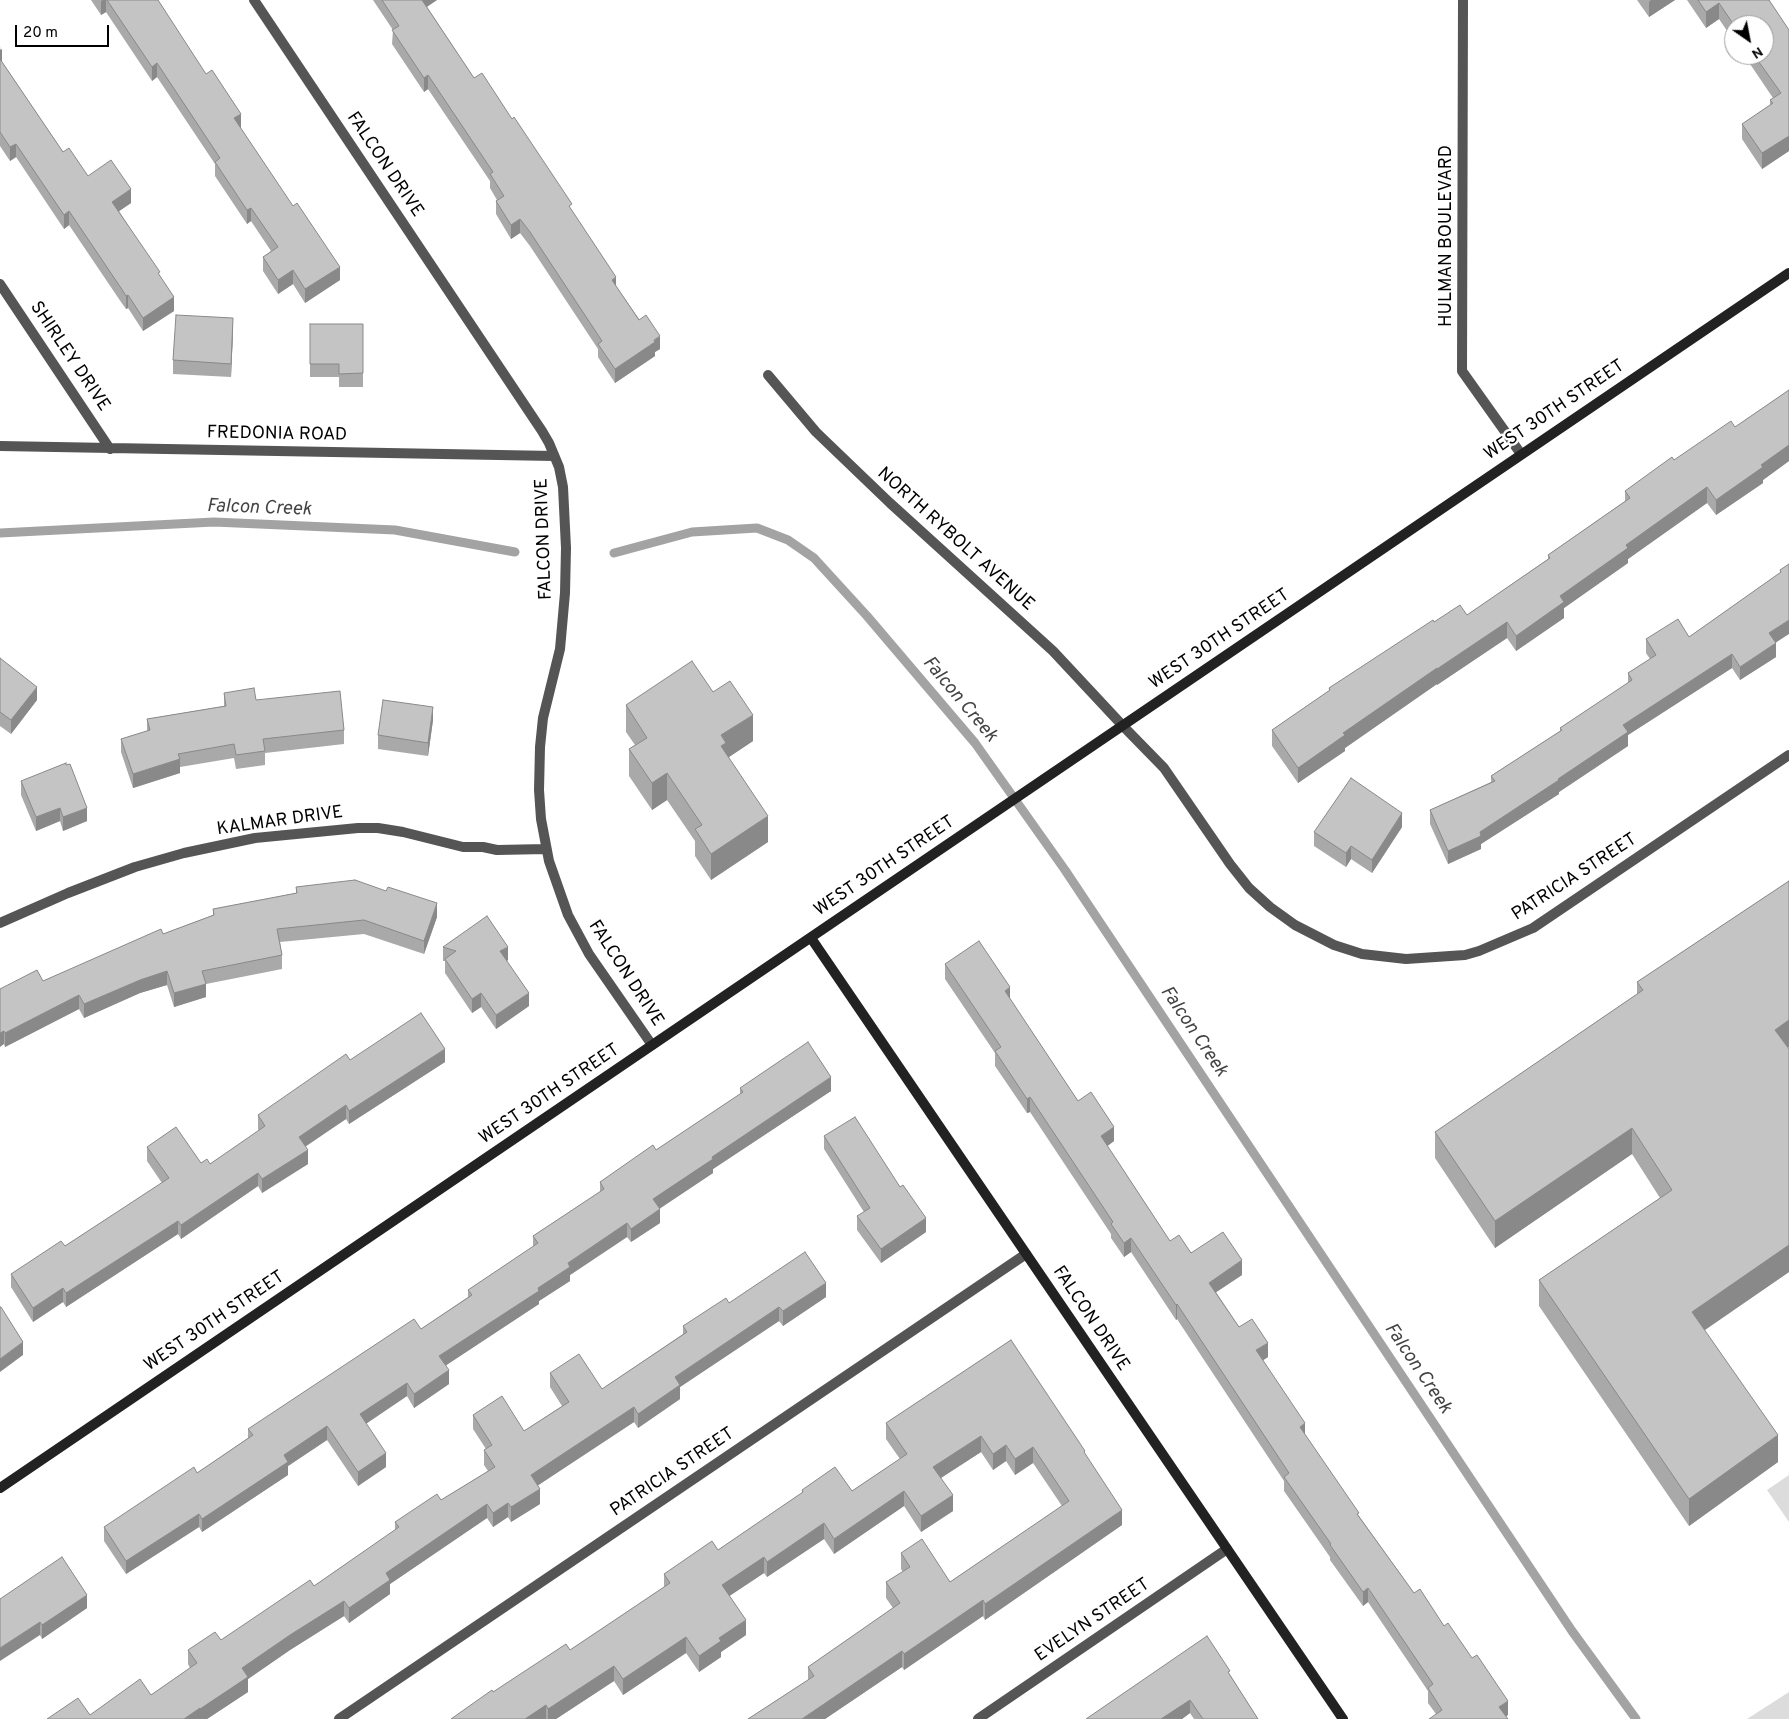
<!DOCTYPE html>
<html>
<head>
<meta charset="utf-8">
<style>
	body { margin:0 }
	#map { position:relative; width:1789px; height:1719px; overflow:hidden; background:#fff; font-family:Overpass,sans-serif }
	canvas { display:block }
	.north { position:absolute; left:1724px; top:15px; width:50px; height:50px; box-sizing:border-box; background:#fff; border:1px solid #999; border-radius:50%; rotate:147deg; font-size:14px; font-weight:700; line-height:20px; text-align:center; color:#000 }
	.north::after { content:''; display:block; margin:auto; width:18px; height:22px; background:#000; clip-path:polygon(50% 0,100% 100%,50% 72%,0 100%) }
	.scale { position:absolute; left:15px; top:25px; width:94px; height:22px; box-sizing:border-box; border:2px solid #000; border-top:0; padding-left:6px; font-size:15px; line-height:18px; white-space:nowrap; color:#000; -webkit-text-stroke:4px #fff; paint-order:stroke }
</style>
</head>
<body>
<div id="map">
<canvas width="1789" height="1719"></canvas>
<div class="north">N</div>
<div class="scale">20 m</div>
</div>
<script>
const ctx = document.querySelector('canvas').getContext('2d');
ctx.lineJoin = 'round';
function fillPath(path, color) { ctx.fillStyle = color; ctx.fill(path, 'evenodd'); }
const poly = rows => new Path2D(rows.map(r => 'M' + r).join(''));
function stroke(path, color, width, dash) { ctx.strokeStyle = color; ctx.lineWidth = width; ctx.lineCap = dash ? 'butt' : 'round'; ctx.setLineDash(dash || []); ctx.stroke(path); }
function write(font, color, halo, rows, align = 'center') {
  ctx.font = font + ' Overpass,sans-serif'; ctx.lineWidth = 4.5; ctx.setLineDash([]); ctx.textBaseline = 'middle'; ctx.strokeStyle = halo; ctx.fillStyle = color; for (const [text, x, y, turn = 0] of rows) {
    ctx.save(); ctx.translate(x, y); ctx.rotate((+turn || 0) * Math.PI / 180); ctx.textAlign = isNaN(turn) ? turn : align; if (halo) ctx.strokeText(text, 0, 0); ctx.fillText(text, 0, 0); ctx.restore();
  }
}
const green = poly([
	[1789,1475,1789,1522,1767,1490],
	[1789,1692,1789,1719,1747,1719]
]);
const stream = poly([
	[0,533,214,522,395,530,515,552],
	[614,553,692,532,757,528,788,540,814,558,867,616,975,743,1065,870,1572,1631,1636,1719]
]);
const lane = poly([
	[768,375,816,432,890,503,1053,651,1123,726]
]);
const street = poly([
	[254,0,542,431,549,443,559,467,563,487,566,548,565,593,560,649,543,718,540,747,539,790,541,819,549,861,568,915,589,954,652,1045],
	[1463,0,1462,371,1521,454],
	[0,284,110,449],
	[0,446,554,456],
	[1123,726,1164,768,1230,864,1249,888,1270,907,1295,925,1334,945,1362,954,1406,959,1465,955,1479,951,1533,928,1789,755],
	[0,923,68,893,135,867,184,853,255,838,358,828,378,828,403,832,463,847,483,847,497,850,546,849],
	[339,1719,1026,1254],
	[978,1719,1227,1549]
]);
const secondary = poly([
	[811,938,1343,1719],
	[0,1488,1789,273]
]);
const wall = poly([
	[91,0,151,0,241,127,240,128,340,280,305,303,293,284,278,294,263,271,263,257,271,251,251,221,247,224,215,176,215,164,157,77,152,81,106,12,101,15],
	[373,0,437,0,427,7,474,78,572,211,616,286,660,349,655,352,655,356,615,383,598,357,598,349,530,246,520,233,511,239,496,214,496,201,497,200,490,188,490,181,428,89,424,92,392,44,393,30],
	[1637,0,1675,0,1649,17],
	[1687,0,1769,0,1789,151,1762,169,1742,139,1742,124,1770,105,1770,100,1773,98,1744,55,1764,55,1734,25,1734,41,1719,19,1706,28],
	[0,46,2,62,63,152,88,176,131,203,119,211,160,276,174,311,143,331,128,308,126,309,121,302,69,225,64,229,16,157,10,161,0,146],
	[310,324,363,324,363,387,339,387,339,377,310,377],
	[233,332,231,377,173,374,173,360],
	[1789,390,1789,461,1763,480,1763,483,1716,515,1707,503,1628,559,1628,563,1564,608,1564,618,1516,651,1507,638,1437,685,1437,684,1345,748,1345,751,1298,783,1272,746,1272,730,1329,691,1329,688,1434,622,1467,615,1548,559,1548,555,1625,501,1625,491,1674,460,1735,427],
	[1789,564,1776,643,1776,657,1740,680,1732,668,1628,735,1628,746,1559,792,1559,794,1481,844,1481,849,1448,864,1430,824,1430,810,1491,782,1491,776,1560,731,1560,728,1628,683,1628,673,1650,659,1646,653,1646,639,1689,637,1780,573,1780,570],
	[0,658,37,700,11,734,0,726],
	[713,692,753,741,729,757,768,842,711,880,695,856,695,841,667,800,652,810,629,776,629,749,635,745,626,732,626,705],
	[224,693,256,700,344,730,344,744,265,753,265,765,236,769,234,758,180,767,180,773,133,788,121,752,121,739,147,731,147,719,224,706],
	[433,720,428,756,378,749,378,735],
	[21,781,87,821,63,831,60,821,36,831,21,795],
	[1402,827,1372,873,1351,859,1346,867,1314,846,1314,832],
	[1789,881,1789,1047,1788,1048,1789,1049,1789,1272,1704,1330,1778,1462,1689,1526,1539,1306,1539,1280,1660,1198,1632,1154,1495,1248,1435,1158,1435,1132,1637,994,1637,982],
	[296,887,437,917,424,954,364,934,280,942,282,955,282,969,206,984,206,997,174,1007,167,985,140,993,84,1018,79,1009,5,1047,4,1044,0,989,43,981,163,934,213,915,213,909,296,893],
	[443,947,508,960,507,961,529,1006,496,1029,481,1007,472,1013,445,973,445,961,443,961],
	[945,964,1010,1000,1078,1101,1114,1141,1107,1146,1170,1241,1191,1253,1242,1275,1216,1292,1239,1327,1268,1357,1263,1360,1305,1435,1359,1516,1414,1593,1444,1626,1508,1715,1436,1714,1428,1703,1428,1691,1368,1602,1363,1606,1330,1560,1330,1557,1284,1491,1284,1481,1177,1319,1176,1320,1131,1252,1124,1257,1111,1238,1111,1234,1030,1112,1027,1113,995,1066,995,1053,945,979],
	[350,1060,445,1062,349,1124,346,1119,305,1146,308,1164,262,1193,258,1186,181,1239,178,1234,66,1307,63,1302,33,1322,11,1287,11,1274,65,1246,162,1183,147,1161,147,1147,201,1163,210,1164,259,1131,258,1129,258,1115],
	[740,1088,831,1091,713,1169,713,1173,659,1209,660,1223,631,1242,627,1237,570,1275,570,1281,539,1301,539,1304,446,1365,449,1384,414,1408,407,1396,366,1423,386,1467,358,1486,327,1440,288,1466,288,1475,202,1532,199,1527,126,1574,104,1541,104,1527,197,1473,248,1438,248,1429,421,1329,468,1297,468,1290,533,1247,533,1236,600,1192,600,1182,656,1150,740,1094],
	[824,1136,900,1187,926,1232,881,1263,857,1230,857,1216,864,1212,824,1149],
	[826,1297,783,1326,779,1321,680,1387,680,1399,638,1428,634,1422,538,1485,540,1504,511,1522,508,1517,493,1527,487,1518,390,1584,390,1594,349,1623,344,1616,290,1650,248,1679,248,1692,207,1719,47,1719,90,1715,151,1695,190,1668,188,1664,188,1650,221,1640,314,1586,395,1530,395,1522,441,1500,488,1471,484,1465,484,1450,486,1449,473,1429,473,1415,524,1431,562,1406,550,1387,550,1373,602,1389,683,1334,683,1326,729,1303],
	[1011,1340,1085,1454,1122,1525,985,1620,983,1616,904,1670,902,1667,825,1719,748,1719,808,1680,808,1667,893,1608,886,1598,886,1582,903,1572,901,1569,901,1553,950,1582,1062,1506,1033,1463,1015,1475,1006,1461,993,1470,981,1452,941,1478,953,1511,921,1532,904,1506,834,1554,824,1539,767,1577,764,1573,729,1596,746,1635,721,1652,721,1657,699,1672,686,1653,623,1695,614,1681,556,1719,451,1719,493,1692,570,1650,664,1587,664,1574,718,1550,802,1493,802,1490,852,1491,900,1459,886,1439,886,1423],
	[0,1599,87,1608,42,1639,40,1635],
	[1230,1675,1258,1719,1194,1719,1190,1713,1182,1719,1086,1719]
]);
const shadedWall = poly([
	[103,0,106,0,106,12,101,15,101,1],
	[420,0,437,0,420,11],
	[1651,0,1675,0,1649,17,1649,2],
	[1719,3,1719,19,1706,28,1706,12],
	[2,49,2,63,0,64,0,50],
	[157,63,157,77,152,81,152,67],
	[428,75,428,89,424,92,424,78],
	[241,114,241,127,234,132,234,118],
	[1789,136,1789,151,1762,169,1762,153],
	[16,144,16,157,10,161,10,147],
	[131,189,131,203,112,216,112,202],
	[251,208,251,221,247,224,247,210],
	[69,211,69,225,64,229,64,215],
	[520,219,520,233,511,239,511,225],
	[340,267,340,280,305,303,305,289],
	[293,270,293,284,278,294,278,280],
	[616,277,616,291,612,280],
	[128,295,128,308,126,309,126,296],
	[174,297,174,311,143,331,143,318],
	[233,318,233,332,231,377,231,364],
	[660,336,660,349,655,352,655,356,615,383,615,369],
	[1789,445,1789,461,1763,480,1763,483,1716,515,1716,500,1761,465],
	[1707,487,1707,503,1628,559,1628,563,1564,608,1564,618,1516,651,1516,636,1560,596,1626,545],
	[1789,620,1789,634,1769,647,1769,633],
	[1507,622,1507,638,1437,685,1437,669],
	[1776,643,1776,657,1740,680,1740,667],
	[1732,654,1732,668,1628,735,1628,746,1559,792,1559,794,1481,844,1481,849,1448,864,1448,851,1480,832,1558,779,1623,725],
	[1437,668,1437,684,1345,748,1345,751,1298,783,1298,768,1343,733],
	[37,687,37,700,11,734,11,720],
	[433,707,433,720,428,756,428,743],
	[753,715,753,741,726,759,721,772,721,735],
	[180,759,180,773,133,788,133,774],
	[667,773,667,800,652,810,652,783],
	[60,808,60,821,36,831,36,817],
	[87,808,87,821,63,831,63,817],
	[1402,813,1402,827,1372,873,1372,860],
	[768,816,768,842,711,880,711,854],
	[1351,846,1351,859,1346,867,1346,853],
	[437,903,437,917,424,954,424,941],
	[508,947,508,960,500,965,500,951],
	[167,971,167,985,140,993,84,1018,84,1004,140,980],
	[206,984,206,997,174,1007,174,993],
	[1010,987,1010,1002,1005,991],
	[481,993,481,1007,472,1013,472,999],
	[529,993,529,1006,496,1029,496,1015],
	[79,995,79,1009,5,1047,5,1033],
	[1789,1020,1789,1047,1775,1056,1775,1030],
	[4,1031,4,1044,0,1047,0,1033],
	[445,1049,445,1062,349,1124,349,1111],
	[831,1077,831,1091,713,1169,713,1173,653,1213,653,1199,712,1157],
	[1030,1097,1030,1112,1027,1113,1027,1099],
	[346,1105,346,1119,299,1151,299,1137],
	[1114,1127,1114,1141,1101,1151,1101,1136],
	[1632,1128,1632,1154,1495,1248,1495,1221],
	[308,1150,308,1164,262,1193,262,1179],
	[258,1173,258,1186,181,1239,181,1225],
	[660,1209,660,1223,631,1242,631,1229],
	[926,1218,926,1232,881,1263,881,1249],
	[178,1221,178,1234,66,1307,66,1293],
	[627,1223,627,1237,570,1275,570,1281,539,1301,539,1304,439,1370,439,1356,538,1288,568,1263],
	[1131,1238,1131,1252,1124,1257,1124,1243],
	[1789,1245,1789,1272,1692,1339,1692,1312],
	[1242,1260,1242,1275,1209,1297,1209,1283],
	[826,1283,826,1297,783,1326,783,1311],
	[63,1288,63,1302,33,1322,33,1308],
	[1177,1304,1177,1319,1176,1320,1176,1305],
	[779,1307,779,1321,680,1387,680,1399,638,1428,638,1414,675,1377],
	[23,1342,23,1355,0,1372,0,1359],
	[1268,1343,1268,1357,1256,1365,1256,1350],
	[449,1370,449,1384,414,1408,414,1394],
	[407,1383,407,1396,360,1428,360,1414],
	[634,1407,634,1422,531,1490,531,1475],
	[1305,1423,1305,1438,1300,1427],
	[327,1426,327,1440,288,1466,288,1475,202,1532,202,1519,284,1455],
	[1778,1435,1778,1462,1689,1526,1689,1499],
	[981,1436,981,1452,933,1483,933,1467],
	[1006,1445,1006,1461,993,1470,993,1454],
	[1033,1447,1033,1463,1015,1475,1015,1459],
	[386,1453,386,1467,358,1486,358,1472],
	[540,1489,540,1504,511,1522,511,1507],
	[904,1491,904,1506,834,1554,834,1539],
	[953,1495,953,1511,921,1532,921,1516],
	[508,1503,508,1517,493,1527,493,1513],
	[487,1504,487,1518,390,1584,390,1594,349,1623,349,1608,386,1573],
	[1122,1510,1122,1525,985,1620,985,1604],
	[199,1514,199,1527,126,1574,126,1561],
	[824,1523,824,1539,767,1577,767,1562],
	[764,1557,764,1573,722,1601,722,1585],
	[1368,1588,1368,1602,1363,1606,1363,1592],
	[87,1595,87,1608,42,1639,42,1625],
	[983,1600,983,1616,904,1670,904,1654],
	[344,1601,344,1616,290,1650,248,1679,248,1692,207,1719,200,1719,200,1709,242,1668,290,1635],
	[746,1620,746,1635,721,1652,721,1657,699,1672,699,1656,719,1638],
	[40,1622,40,1635,0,1661,0,1648],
	[686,1637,686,1653,623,1695,623,1679],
	[902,1651,902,1667,825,1719,802,1719],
	[614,1666,614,1681,556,1719,548,1719,548,1709],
	[1190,1700,1190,1713,1182,1719,1161,1719],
	[1508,1701,1508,1715,1503,1719,1499,1707],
	[546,1705,546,1719,525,1719],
	[200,1708,200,1719,184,1719]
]);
const building = poly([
	[107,0,158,0,206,74,212,70,241,114,234,118,293,206,297,203,340,267,305,289,293,270,278,280,263,257,278,247,251,208,247,210,215,162,220,158,157,63,152,67,107,0],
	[382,0,422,0,474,78,482,73,512,119,514,117,572,204,569,206,616,277,612,280,639,320,646,315,660,336,654,340,655,342,615,369,598,344,602,341,530,232,520,219,511,225,496,201,504,196,490,174,493,172,428,75,424,78,392,30,399,26,382,0],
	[1698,0,1769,0,1789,30,1789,136,1762,153,1742,124,1773,103,1770,100,1781,93,1754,55,1764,55,1764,25,1734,25,1719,3,1706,12,1698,0],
	[0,59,63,152,69,148,88,176,111,160,131,189,112,202,160,272,158,273,174,297,143,318,128,295,126,296,121,288,69,211,64,215,16,144,10,147,0,132,0,59],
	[176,315,233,318,231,364,173,360,176,315],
	[310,324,363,324,363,373,339,374,339,364,310,364,310,324],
	[1789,390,1789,445,1761,465,1763,467,1716,500,1707,487,1626,545,1628,548,1560,596,1564,602,1516,636,1507,622,1437,669,1437,668,1343,733,1345,735,1298,768,1272,730,1330,690,1329,688,1433,620,1434,622,1460,605,1467,615,1550,558,1548,555,1630,498,1625,491,1672,457,1674,460,1731,421,1735,427,1789,390],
	[1789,564,1789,620,1769,633,1776,643,1740,667,1732,654,1623,725,1628,732,1558,779,1559,780,1480,832,1481,836,1448,851,1430,810,1495,781,1491,776,1562,730,1560,728,1632,680,1628,673,1656,655,1646,639,1678,619,1689,637,1781,572,1780,570,1789,564],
	[0,658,37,687,11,720,0,712,0,658],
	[692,661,713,692,730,681,753,715,721,735,726,743,721,746,768,816,711,854,695,829,702,825,667,773,652,783,629,749,647,738,626,705,692,661],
	[254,688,256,700,340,691,344,730,263,739,265,751,236,755,234,744,178,754,180,759,133,774,121,739,150,730,147,719,226,706,224,693,254,688],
	[383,700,433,707,428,743,378,735,383,700],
	[66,763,66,765,70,764,87,808,63,817,60,808,36,817,21,781,66,763],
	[1351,778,1402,813,1372,860,1351,846,1346,853,1314,832,1351,778],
	[355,880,386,891,388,887,437,903,424,941,364,920,277,929,282,955,202,971,206,984,174,993,167,971,140,980,84,1004,79,995,5,1033,4,1031,0,1033,0,989,37,970,43,981,161,929,163,934,214,915,213,909,297,893,296,887,355,880],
	[1789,881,1789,1020,1775,1030,1789,1049,1789,1245,1692,1312,1778,1435,1689,1499,1539,1280,1672,1190,1632,1128,1495,1221,1435,1132,1643,990,1637,982,1789,881],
	[487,916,508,947,500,951,529,993,496,1015,481,993,472,999,445,959,456,951,443,947,487,916],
	[979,941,1010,987,1005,991,1078,1101,1091,1092,1114,1127,1101,1136,1170,1241,1179,1235,1191,1253,1223,1232,1242,1260,1209,1283,1239,1327,1252,1319,1268,1343,1256,1350,1305,1423,1300,1427,1359,1513,1357,1514,1414,1593,1420,1589,1444,1626,1448,1623,1472,1658,1477,1655,1508,1701,1499,1707,1508,1719,1429,1719,1442,1710,1428,1688,1433,1684,1368,1588,1363,1592,1330,1545,1331,1544,1284,1477,1289,1473,1177,1304,1176,1305,1131,1238,1124,1243,1111,1224,1113,1222,1030,1097,1027,1099,995,1051,1001,1047,945,964,979,941],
	[421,1013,445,1049,349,1111,346,1105,299,1137,308,1150,262,1179,258,1173,181,1225,178,1221,66,1293,63,1288,33,1308,11,1274,61,1241,65,1246,169,1178,147,1147,176,1127,201,1163,207,1159,210,1164,265,1126,258,1115,346,1054,350,1060,421,1013],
	[808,1042,831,1077,712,1157,713,1159,653,1199,660,1209,631,1229,627,1223,568,1263,570,1267,538,1288,539,1291,439,1356,449,1370,414,1394,407,1383,360,1414,386,1453,358,1472,327,1426,284,1455,288,1462,202,1519,199,1514,126,1561,104,1527,194,1467,197,1473,253,1435,248,1429,414,1319,421,1329,472,1295,468,1290,538,1243,533,1236,604,1189,600,1182,653,1145,656,1150,743,1092,740,1088,808,1042],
	[855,1117,900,1187,903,1185,926,1218,881,1249,857,1216,870,1208,824,1136,855,1117],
	[805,1252,826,1283,783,1311,779,1307,675,1377,680,1385,638,1414,634,1407,531,1475,540,1489,511,1507,508,1503,493,1513,487,1504,386,1573,390,1580,349,1608,344,1601,290,1635,242,1668,248,1677,200,1709,200,1708,184,1719,47,1719,78,1698,90,1715,140,1679,151,1695,197,1663,188,1650,215,1632,221,1640,310,1580,314,1586,399,1527,395,1522,437,1494,441,1500,495,1467,484,1450,492,1445,473,1415,502,1396,524,1431,569,1402,550,1373,579,1354,602,1389,687,1332,683,1326,726,1298,729,1303,805,1252],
	[0,1307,1,1307,23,1342,0,1359,0,1307],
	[1011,1340,1085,1451,1084,1452,1122,1510,985,1604,983,1600,904,1654,902,1651,802,1719,748,1719,814,1676,808,1667,900,1603,886,1582,910,1567,901,1553,922,1539,950,1582,1069,1501,1033,1447,1015,1459,1006,1445,993,1454,981,1436,933,1467,953,1495,921,1516,904,1491,834,1539,824,1523,767,1562,764,1557,722,1585,746,1620,719,1638,721,1641,699,1656,686,1637,623,1679,614,1666,548,1709,546,1705,525,1719,451,1719,492,1690,493,1692,566,1644,570,1650,670,1583,664,1574,712,1541,718,1550,803,1492,802,1490,835,1467,852,1491,907,1454,886,1423,1011,1340],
	[62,1557,87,1595,42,1625,40,1622,0,1648,0,1599,62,1557],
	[1207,1636,1230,1671,1228,1672,1258,1719,1203,1719,1190,1700,1161,1719,1086,1719,1207,1636]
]);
const streetNames = [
	["FALCON DRIVE",384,165,56],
	["HULMAN BOULEVARD",1447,236,-90],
	["SHIRLEY DRIVE",69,357,56],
	["WEST 30TH STREET",1555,411,-34],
	["FREDONIA ROAD",277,435,1],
	["FALCON DRIVE",545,539,-92],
	["NORTH RYBOLT AVENUE",955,540,42],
	["WEST 30TH STREET",1220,640,-34],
	["KALMAR DRIVE",280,822,-8],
	["WEST 30TH STREET",885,867,-34],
	["PATRICIA STREET",1575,878,-33],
	["FALCON DRIVE",625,974,57],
	["WEST 30TH STREET",550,1095,-34],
	["FALCON DRIVE",1090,1319,56],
	["WEST 30TH STREET",215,1322,-34],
	["PATRICIA STREET",673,1473,-34],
	["EVELYN STREET",1093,1621,-34]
];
const waterNames = [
	["Falcon Creek",259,509,2],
	["Falcon Creek",959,700,50],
	["Falcon Creek",1193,1032,56],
	["Falcon Creek",1417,1369,56]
];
fillPath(green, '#dcdcdc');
stroke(stream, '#a3a3a3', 9);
stroke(lane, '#555', 10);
stroke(street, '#555', 10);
stroke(secondary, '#222', 10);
fillPath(wall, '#a9a9a9');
fillPath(shadedWall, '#898989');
fillPath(building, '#c4c4c4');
stroke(building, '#898989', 1);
write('18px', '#000', '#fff', streetNames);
write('italic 19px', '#444', '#fff', waterNames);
</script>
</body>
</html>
